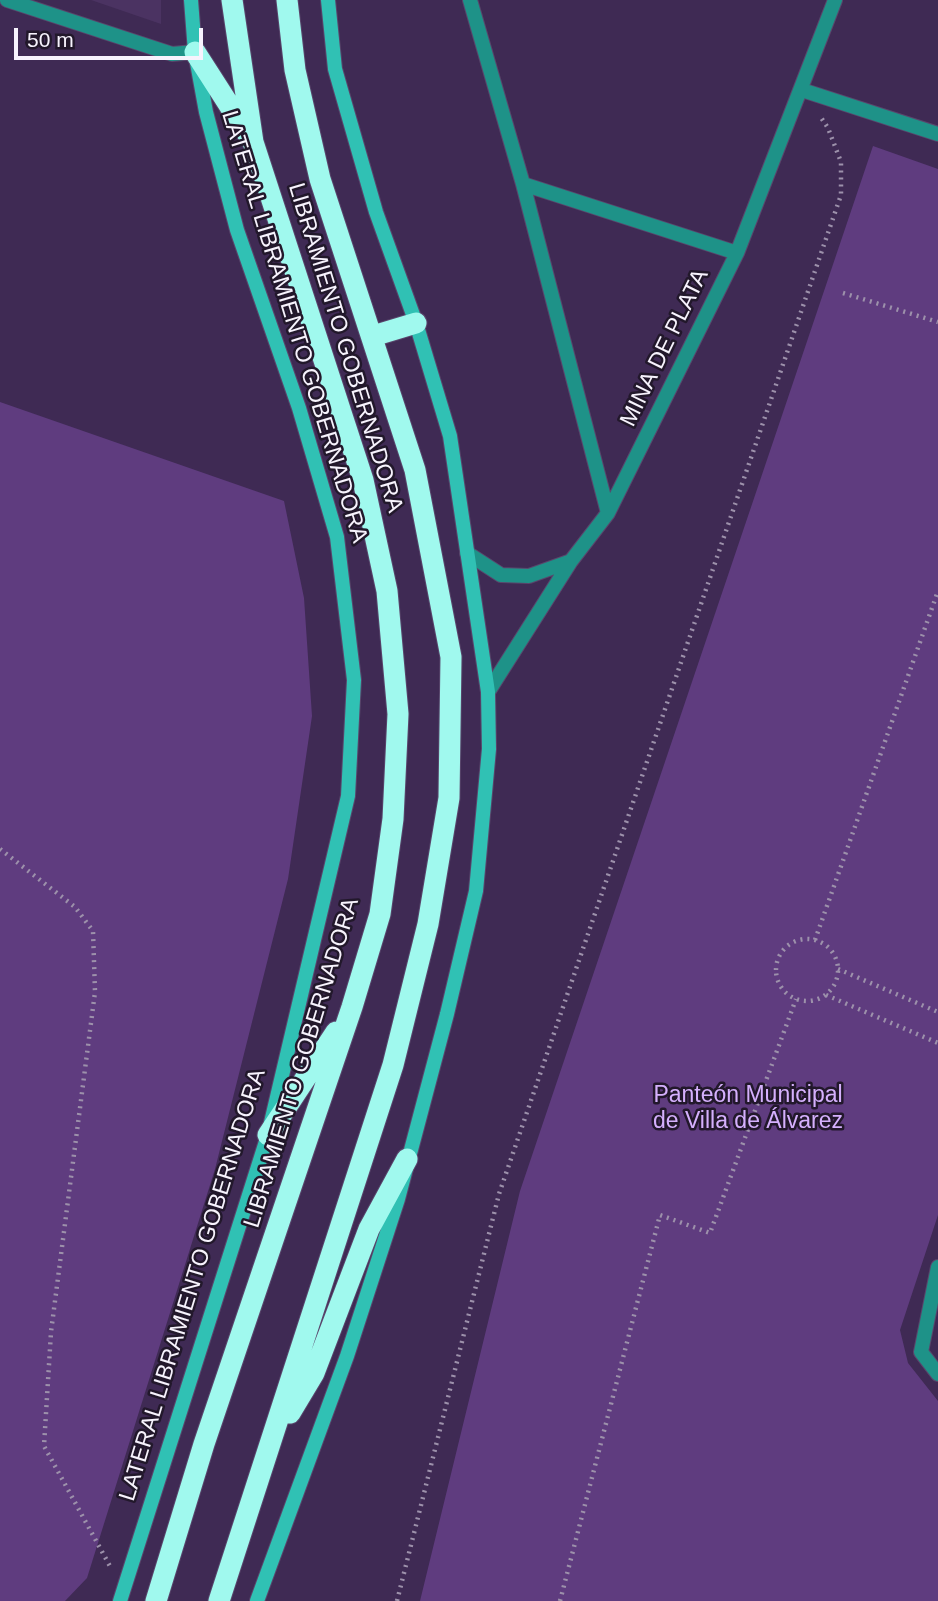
<!DOCTYPE html>
<html>
<head>
<meta charset="utf-8">
<style>
	body { margin:0 }
	#map { position:relative; width:938px; height:1601px; overflow:hidden; background:#3f2a54; font-family:Helvetica,sans-serif }
	canvas { display:block }
	.scale { position:absolute; left:14px; top:28px; width:189px; height:32px; box-sizing:border-box; border:4px solid #f7f3fd; border-top:0; padding-left:9px; font-size:21px; line-height:24px; white-space:nowrap; color:#f7f3fd; -webkit-text-stroke:5px #22182b; paint-order:stroke }
</style>
</head>
<body>
<div id="map">
<canvas width="938" height="1601"></canvas>
<div class="scale">50 m</div>
</div>
<script>
const ctx = document.querySelector('canvas').getContext('2d');
ctx.lineJoin = 'round';
function fillPath(path, color) { ctx.fillStyle = color; ctx.fill(path, 'evenodd'); }
const poly = rows => new Path2D(rows.map(r => 'M' + r).join(''));
function stroke(path, color, width, dash) { ctx.strokeStyle = color; ctx.lineWidth = width; ctx.lineCap = dash ? 'butt' : 'round'; ctx.setLineDash(dash || []); ctx.stroke(path); }
function write(font, color, halo, rows, align = 'center') {
  ctx.font = font + ' Helvetica,sans-serif'; ctx.lineWidth = 5; ctx.setLineDash([]); ctx.textBaseline = 'middle'; ctx.strokeStyle = halo; ctx.fillStyle = color; for (const [text, x, y, turn = 0] of rows) {
    ctx.save(); ctx.translate(x, y); ctx.rotate((+turn || 0) * Math.PI / 180); ctx.textAlign = isNaN(turn) ? turn : align; if (halo) ctx.strokeText(text, 0, 0); ctx.fillText(text, 0, 0); ctx.restore();
  }
}
const built = poly([
	[91,0,161,0,161,24]
]);
const green = poly([
	[873,146,938,169,938,1215,900,1330,908,1363,938,1401,938,1601,420,1601,520,1191],
	[0,402,284,501,304,598,312,716,288,879,215,1169,87,1578,65,1601,0,1601]
]);
const path = poly([
	[843,293,938,322],
	[0,849,75,907,93,931,95,992,51,1332,44,1446,111,1568],
	'776 970a31 31 0 1 1 62 0a31 31 0 1 1-62 0Z',
	[815,940,938,591],
	[838,969,938,1012],
	[826,995,938,1043],
	[397,1601,499,1194,841,195,841,162,828,128,820,116],
	[560,1601,660,1215,710,1233,796,999]
]);
const street = poly([
	[7,0,172,54,195,52],
	[470,0,523,184,608,513],
	[802,90,938,134],
	[523,184,737,253],
	[467,553,501,575,529,576,571,561],
	[488,692,571,561,608,513,737,253,835,0],
	[938,1267,921,1352,938,1374]
]);
const secondary = poly([
	[120,1601,268,1135,348,796,354,680,337,537,299,408,237,230,206,112,195,52,191,0],
	[257,1601,347,1356,398,1199,447,1014,476,891,489,749,488,692,450,436,416,323,376,212,335,69,328,0]
]);
const highway = poly([
	[195,52,247,133],
	[373,336,416,323],
	[268,1135,336,1032],
	[290,1413,314,1373,369,1229,407,1159],
	[156,1601,204,1444,352,1007,380,914,393,819,398,714,387,591,363,480,253,142,232,0],
	[219,1601,393,1065,428,924,449,798,451,657,415,470,320,179,295,70,287,0]
]);
const streetNames = [
	["LATERAL LIBRAMIENTO GOBERNADORA",294,327,73],
	["LIBRAMIENTO GOBERNADORA",345,348,73],
	["MINA DE PLATA",665,348,-64],
	["LIBRAMIENTO GOBERNADORA",302,1063,-73],
	["LATERAL LIBRAMIENTO GOBERNADORA",193,1285,-73]
];
const parkNames = [
	["Panteón Municipal",748,1096],
	["de Villa de Álvarez",748,1122]
];
fillPath(built, '#4b3362');
fillPath(green, '#5f3c7f');
stroke(street, '#59466c', 16);
stroke(secondary, '#59466c', 16);
stroke(highway, '#59466c', 23);
stroke(path, '#9d91ab', 4.5, [2, 5]);
stroke(street, '#1e9288', 14);
stroke(secondary, '#30c1b4', 14);
stroke(highway, '#a0f9ee', 21);
write('23px', '#f7f3fd', '#22182b', streetNames);
write('23px', '#d5b0fd', '#22182b', parkNames);
</script>
</body>
</html>
